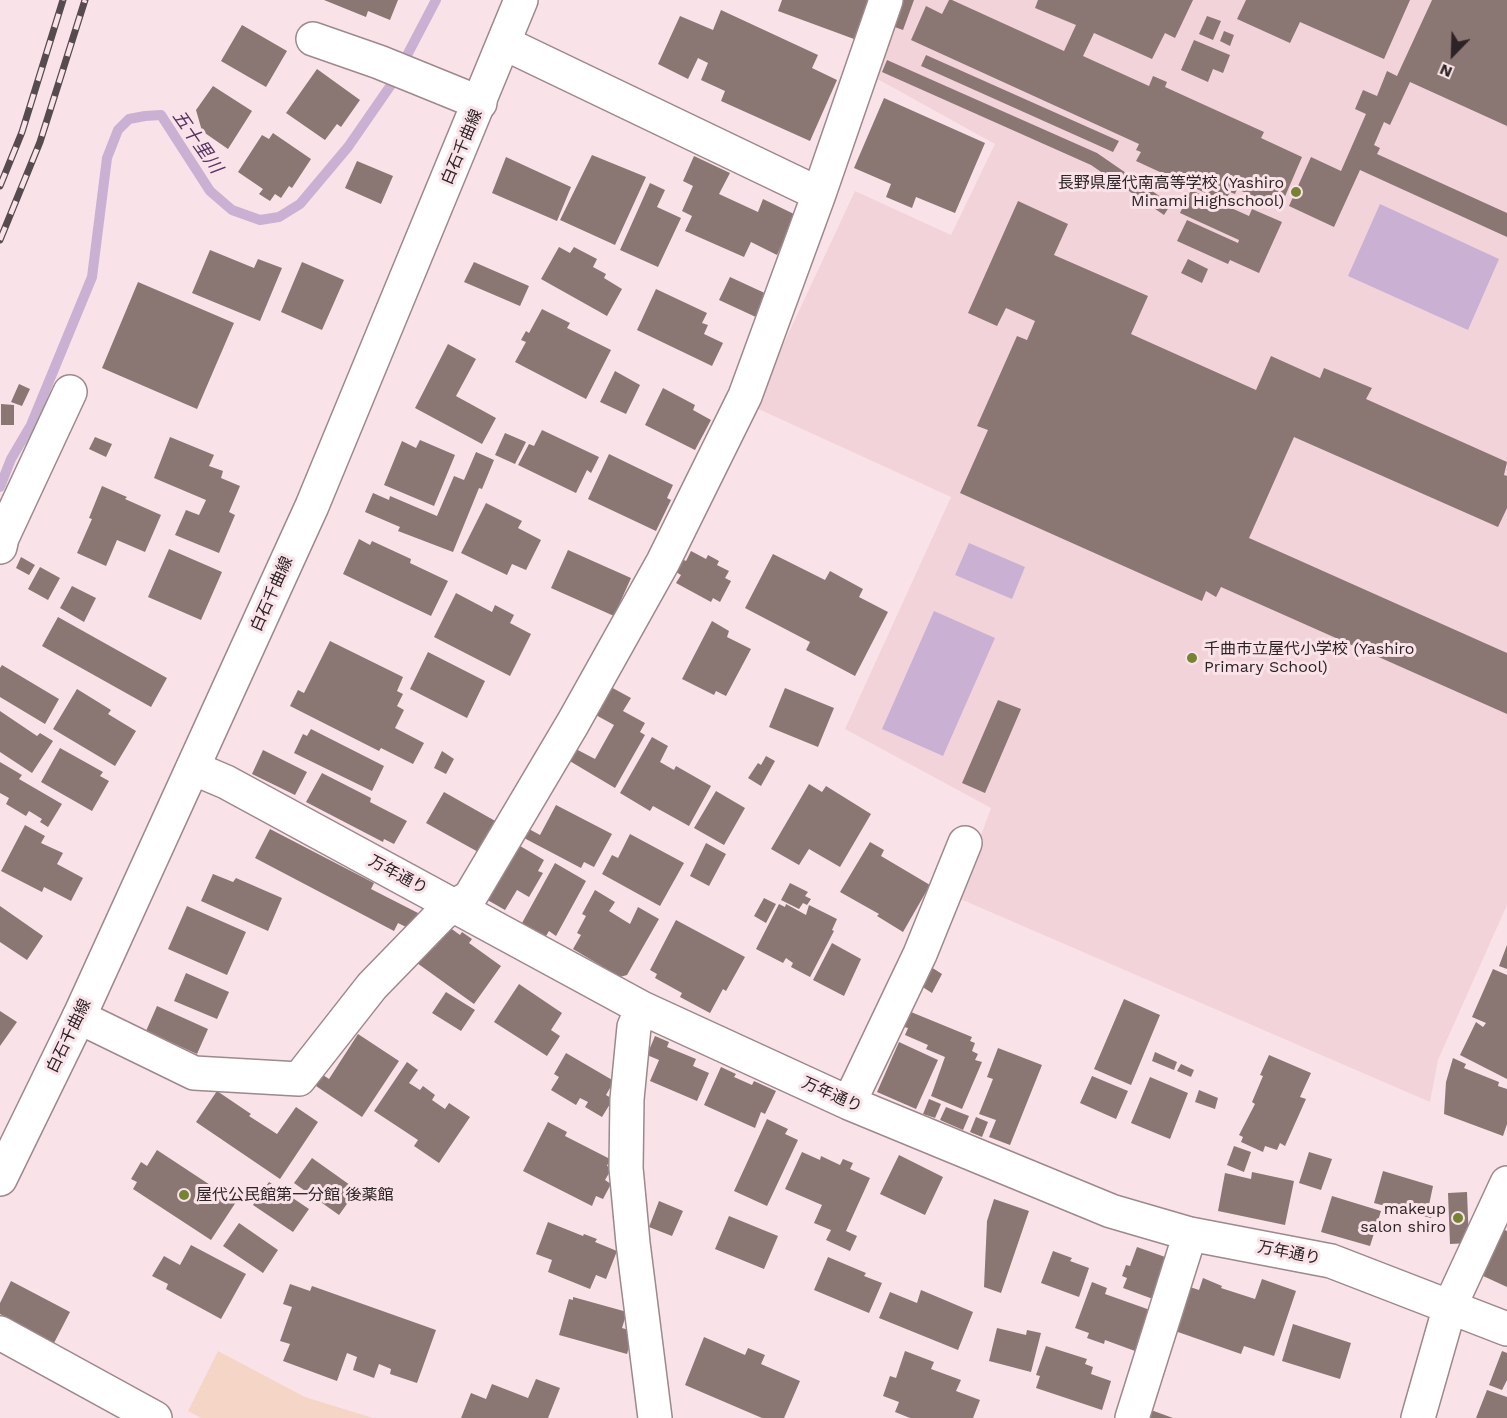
<!DOCTYPE html>
<html>
<head>
<meta charset="utf-8">
<style>
	body { margin:0 }
	#map { position:relative; width:1507px; height:1418px; overflow:hidden; background:#fae3e8; font-family:"Work Sans",sans-serif }
	canvas { display:block }
	.north { position:absolute; left:1423px; top:24px; width:60px; height:60px; -webkit-text-stroke:4px #fae3e8; paint-order:stroke; rotate:203deg; font-size:16px; font-weight:700; line-height:24px; text-align:center; color:#2b2325 }
	.north::after { content:''; display:block; margin:auto; width:21px; height:27px; background:#2b2325; clip-path:polygon(50% 0,100% 100%,50% 72%,0 100%) }
</style>
</head>
<body>
<div id="map">
<canvas width="1507" height="1418"></canvas>
<div class="north">N</div>
</div>
<script>
const ctx = document.querySelector('canvas').getContext('2d');
ctx.lineJoin = 'round';
function fillPath(path, color) { ctx.fillStyle = color; ctx.fill(path, 'evenodd'); }
const poly = rows => new Path2D(rows.map(r => 'M' + r).join(''));
function stroke(path, color, width, dash) { ctx.strokeStyle = color; ctx.lineWidth = width; ctx.lineCap = dash ? 'butt' : 'round'; ctx.setLineDash(dash || []); ctx.stroke(path); }
function write(font, color, halo, rows, align = 'center') {
  ctx.font = font + ' "Work Sans","Noto Sans JP",sans-serif'; ctx.lineWidth = 6; ctx.setLineDash([]); ctx.textBaseline = 'middle'; ctx.strokeStyle = halo; ctx.fillStyle = color; for (const [text, x, y, turn = 0] of rows) {
    ctx.save(); ctx.translate(x, y); ctx.rotate((+turn || 0) * Math.PI / 180); ctx.textAlign = isNaN(turn) ? turn : align; if (halo) ctx.strokeText(text, 0, 0); ctx.fillText(text, 0, 0); ctx.restore();
  }
}
const built = poly([
	[897,0,1507,0,1507,905,1438,1060,1430,1102,958,898,991,808,845,729,951,497,754,407,855,191,951,235,995,144,872,76]
]);
const green = poly([
	[218,1351,305,1397,373,1418,201,1418,188,1411]
]);
const water = poly([
	[1380,204,1499,259,1468,330,1348,276],
	[969,543,1025,567,1012,599,955,575],
	[934,611,995,638,943,756,882,729]
]);
const stream = poly([
	[0,487,11,459,31,425,92,277,107,158,118,130,129,119,145,116,161,115,210,191,232,210,260,220,279,217,300,204,348,147,393,82,436,0]
]);
const building = poly([
	[324,0,398,0,390,20,368,11,366,17],
	[782,0,868,0,854,39,778,11],
	[902,0,914,0,903,30,892,26],
	[949,0,952,0,1064,51,1076,25,1035,8,1038,0,1193,0,1175,38,1165,33,1152,59,1094,33,1083,56,1149,86,1153,76,1167,82,1165,87,1264,132,1261,138,1302,157,1280,208,1237,189,1235,194,1230,192,1225,202,1136,161,1141,152,1136,150,1139,144,911,40,926,6,942,14],
	[1246,0,1410,0,1384,59,1300,22,1290,43,1237,19],
	[1432,0,1507,0,1507,126,1410,82,1390,125,1384,122,1374,145,1380,148,1377,154,1507,213,1507,237,1360,170,1334,227,1289,206,1311,157,1341,171,1366,114,1355,109,1363,90,1377,96,1387,71,1397,76],
	[721,10,818,55,812,68,837,80,810,141,721,101,725,91,701,80,708,63,698,58,688,79,658,64,680,16,713,30],
	[1207,16,1221,21,1213,40,1199,34],
	[242,25,287,51,266,87,221,61],
	[1224,31,1234,35,1230,46,1220,41],
	[1194,40,1230,55,1223,73,1213,69,1208,82,1181,70],
	[926,55,1119,141,1113,152,921,66],
	[887,60,1097,153,1171,204,1164,215,1091,165,882,72],
	[317,69,360,100,341,127,337,124,325,140,286,113],
	[213,86,252,111,228,149,202,131,196,110],
	[884,98,985,143,955,213,916,197,912,208,886,197,891,184,854,168],
	[273,133,311,159,292,188,289,186,281,198,275,194,270,201,259,194,263,189,238,172,262,135,269,139],
	[592,155,646,177,615,245,560,220],
	[694,156,730,173,719,194,758,212,763,199,796,215,777,255,751,242,744,257,685,231,692,216,682,211,693,186,683,181],
	[506,157,571,187,557,221,492,193],
	[357,161,393,176,381,204,345,188],
	[650,183,665,190,657,207,681,218,658,267,620,250],
	[1191,190,1249,216,1252,209,1282,222,1259,273,1230,260,1228,264,1177,241,1187,220,1238,243,1239,240,1180,213],
	[1018,201,1068,224,1054,255,1148,296,1131,334,1256,390,1271,356,1320,378,1324,368,1372,388,1366,399,1507,462,1504,475,1507,476,1507,508,1498,527,1294,437,1249,538,1507,653,1507,714,1221,587,1216,597,1206,591,1202,601,960,493,988,430,977,426,1017,336,1027,340,1035,321,1006,308,997,326,968,313],
	[559,247,570,253,574,247,597,259,593,267,606,274,604,278,622,289,607,316,541,279],
	[210,250,254,268,258,259,282,268,260,321,192,293],
	[1188,259,1208,269,1202,283,1181,273],
	[302,262,344,280,322,330,281,312],
	[474,262,529,286,520,306,464,282],
	[730,277,769,295,758,318,719,300],
	[138,282,234,323,197,409,102,368],
	[656,289,707,313,702,323,708,325,704,334,723,343,712,366,637,330],
	[542,309,570,323,567,328,611,350,586,399,515,362,526,342,521,340,526,331,529,333],
	[448,344,476,359,456,396,496,418,482,444,415,408],
	[615,371,640,385,626,414,600,402],
	[19,384,30,389,22,406,11,402],
	[663,388,695,405,693,410,711,420,695,450,645,425],
	[1,404,14,405,14,425,1,425],
	[542,430,599,457,591,473,587,470,576,493,518,465,529,444,534,446],
	[505,433,526,442,515,464,495,455],
	[95,437,112,444,106,457,89,449],
	[170,437,214,455,209,466,223,471,221,478,240,486,229,512,235,515,219,553,175,535,186,510,199,515,206,500,154,478],
	[420,440,455,455,434,506,384,485,402,441,416,448],
	[476,452,494,460,482,489,479,488,453,552,398,531,400,527,365,512,373,493,389,500,390,496,437,516,454,476,464,480],
	[609,454,673,485,667,498,671,500,656,531,588,499],
	[102,486,127,497,125,499,161,515,145,552,117,540,106,566,77,553,92,519,89,518],
	[486,503,522,521,518,528,541,540,526,570,512,564,507,575,461,553],
	[359,539,370,545,372,541,411,559,410,563,448,581,431,616,343,574],
	[169,549,222,572,201,620,148,597],
	[568,550,631,578,614,616,551,588],
	[691,551,706,559,708,555,719,561,717,565,729,571,725,578,731,581,720,602,713,598,711,602,676,583,681,575,676,572,682,559,686,561],
	[773,554,825,580,830,571,863,589,859,597,888,612,855,676,806,650,810,642,745,608],
	[21,557,35,565,29,575,16,568],
	[40,567,60,578,48,600,28,589],
	[72,586,96,598,84,622,60,608],
	[456,593,492,612,495,605,514,615,510,623,531,634,510,676,434,637],
	[58,617,167,678,151,707,42,646],
	[712,621,729,631,727,637,751,649,726,696,716,691,714,695,682,679],
	[330,641,403,677,397,691,403,694,397,706,404,710,395,728,424,743,413,764,381,748,379,751,290,706,298,690,304,693],
	[428,652,485,681,467,718,410,689],
	[2,665,59,699,45,724,0,697,0,668],
	[609,686,631,698,623,711,645,723,640,732,645,735,615,788,568,760,574,748,595,759,614,725,594,714],
	[785,688,834,708,818,747,769,727],
	[77,689,111,710,108,714,136,731,115,766,53,729],
	[998,700,1021,709,985,793,962,783],
	[0,711,37,736,40,733,53,741,32,773,0,752],
	[311,729,384,766,372,791,294,753,303,734,307,736],
	[652,737,668,746,660,762,674,770,676,766,711,786,689,826,653,806,650,811,620,793],
	[60,748,103,772,100,776,109,781,92,811,41,782],
	[263,750,307,772,295,795,252,774],
	[442,751,454,759,446,774,434,768],
	[766,756,775,761,761,786,748,778,758,763,761,765],
	[0,762,22,775,19,779,62,804,48,827,40,822,42,819,29,811,26,816,6,804,9,798,0,793],
	[322,773,371,798,370,802,407,821,394,844,384,839,383,842,306,802],
	[809,784,822,792,826,786,871,814,840,867,809,849,799,865,771,849],
	[716,791,745,808,724,845,694,828],
	[444,792,497,822,480,853,426,823],
	[556,805,612,834,594,867,584,862,581,868,524,838,529,829,540,835],
	[25,825,45,836,41,843,63,853,57,864,83,878,71,901,44,887,42,892,1,871],
	[270,829,374,883,371,889,418,913,410,929,398,923,394,931,255,858],
	[630,834,684,863,660,906,602,874,612,855,618,858],
	[870,842,884,850,881,856,930,885,903,932,877,916,879,914,840,892],
	[515,843,544,860,538,871,543,873,529,897,517,890,505,910,484,898],
	[706,843,726,854,709,886,690,876],
	[555,863,586,881,556,936,549,931,546,936,522,923],
	[213,874,233,882,236,878,282,898,268,931,201,901],
	[790,883,808,892,805,896,811,899,807,905,803,903,799,909,781,900],
	[595,890,615,902,609,911,630,924,638,907,659,919,627,975,620,977,573,949,581,935,577,933,586,916,582,914],
	[764,898,776,904,766,923,754,916],
	[779,904,785,907,786,904,806,915,809,905,837,919,832,930,834,931,810,977,791,967,793,963,786,958,783,963,756,949],
	[0,906,43,936,27,960,0,942],
	[187,906,246,932,227,975,168,949],
	[676,920,745,957,726,991,723,989,710,1013,680,997,682,993,655,978,657,974,650,970],
	[449,927,460,935,462,932,472,939,469,943,501,966,474,1004,417,963,430,944,435,947],
	[832,943,861,959,844,996,813,980],
	[1507,945,1507,969,1499,966],
	[931,967,942,974,932,993,921,986],
	[1493,969,1507,975,1507,1079,1460,1055,1476,1022,1483,1027,1486,1023,1472,1017],
	[186,973,229,992,217,1019,174,1001],
	[519,984,562,1013,551,1030,560,1036,547,1056,494,1022],
	[446,992,475,1010,461,1031,432,1013],
	[1124,999,1160,1015,1131,1085,1094,1069],
	[157,1006,208,1029,197,1054,146,1031],
	[0,1011,17,1022,0,1046],
	[911,1012,972,1037,970,1041,975,1043,972,1051,978,1054,975,1060,982,1062,962,1109,931,1096,945,1057,926,1049,928,1045,905,1035,908,1028,904,1027],
	[358,1034,399,1061,362,1117,316,1086,323,1075,329,1079],
	[655,1036,669,1042,667,1047,696,1059,693,1066,709,1073,697,1101,650,1081,659,1060,647,1055],
	[899,1042,938,1060,916,1109,877,1092],
	[998,1048,1042,1065,1010,1145,989,1137,996,1120,979,1114,993,1079,987,1077],
	[1155,1052,1177,1062,1174,1070,1152,1061],
	[566,1053,614,1081,606,1095,613,1099,602,1117,585,1107,588,1102,580,1098,576,1105,551,1090,559,1077,554,1074],
	[1269,1055,1311,1073,1300,1097,1306,1099,1285,1146,1280,1143,1277,1150,1265,1146,1263,1152,1241,1142,1243,1137,1239,1135,1255,1104,1252,1102,1263,1076,1260,1075],
	[1453,1058,1466,1064,1464,1068,1499,1082,1498,1086,1507,1089,1507,1124,1503,1136,1444,1114,1446,1082],
	[407,1062,418,1070,409,1083,420,1090,423,1086,435,1095,432,1100,445,1109,449,1103,470,1117,439,1163,414,1146,418,1140,374,1111],
	[1181,1064,1194,1070,1191,1077,1177,1071],
	[721,1067,736,1074,734,1077,752,1085,754,1081,776,1091,765,1114,761,1112,755,1128,704,1105],
	[1092,1076,1128,1091,1116,1119,1080,1103],
	[1150,1077,1188,1093,1170,1139,1131,1123],
	[1199,1090,1218,1098,1215,1109,1195,1102],
	[217,1091,251,1114,249,1116,277,1134,296,1107,318,1122,280,1179,196,1122],
	[929,1099,941,1104,935,1118,923,1114],
	[946,1107,969,1116,963,1130,940,1120],
	[976,1117,988,1122,982,1137,970,1132],
	[767,1119,788,1129,785,1134,798,1140,767,1206,734,1191],
	[548,1122,567,1132,565,1136,610,1159,607,1166,612,1168,605,1180,611,1184,603,1199,596,1196,592,1206,523,1171],
	[1234,1146,1251,1152,1244,1172,1227,1165],
	[157,1150,236,1202,211,1240,133,1189,137,1182,131,1179,141,1162,147,1166],
	[802,1152,820,1160,821,1156,840,1165,843,1159,853,1163,850,1169,870,1178,846,1231,857,1236,850,1251,826,1240,831,1230,814,1223,822,1205,785,1189],
	[1309,1152,1332,1159,1321,1190,1299,1183],
	[899,1155,943,1177,925,1215,880,1194],
	[312,1158,357,1190,339,1215,294,1183],
	[1383,1171,1433,1186,1429,1205,1435,1208,1431,1218,1374,1203],
	[1252,1172,1294,1181,1285,1225,1218,1211,1225,1173,1251,1179],
	[269,1182,309,1209,293,1232,253,1205],
	[1467,1192,1469,1243,1450,1244,1448,1193],
	[1332,1196,1381,1211,1370,1246,1321,1232],
	[994,1199,1029,1211,1001,1293,984,1287,987,1221],
	[659,1201,683,1211,672,1236,649,1227],
	[729,1216,778,1236,764,1269,715,1249],
	[548,1222,583,1236,584,1234,597,1239,595,1242,617,1251,606,1279,596,1275,590,1289,548,1272,552,1260,536,1254],
	[239,1223,278,1250,263,1273,223,1246],
	[1501,1228,1507,1231,1507,1287,1481,1275],
	[191,1245,246,1274,221,1319,166,1289,168,1284,152,1276,164,1256,180,1265],
	[1137,1247,1168,1258,1153,1299,1123,1288,1127,1278,1122,1276,1126,1265,1130,1266],
	[1053,1251,1072,1258,1070,1261,1089,1268,1079,1297,1041,1283],
	[828,1257,866,1273,864,1276,882,1283,869,1313,814,1290],
	[1203,1278,1222,1286,1221,1288,1255,1299,1262,1279,1296,1291,1274,1356,1244,1346,1241,1354,1175,1331,1190,1287,1199,1290],
	[11,1281,70,1312,54,1343,0,1314,0,1303],
	[1092,1282,1107,1288,1105,1294,1150,1310,1135,1351,1105,1340,1104,1344,1087,1338,1089,1333,1075,1328],
	[290,1284,310,1291,312,1286,436,1330,417,1383,390,1374,391,1369,379,1364,374,1378,353,1370,357,1357,347,1353,337,1381,283,1361,290,1344,280,1341,292,1307,283,1304],
	[921,1290,973,1312,958,1350,879,1318,890,1292,917,1303],
	[573,1297,627,1312,622,1328,629,1330,627,1339,631,1340,627,1354,559,1335,569,1299,573,1300],
	[1293,1324,1351,1343,1340,1379,1282,1361],
	[997,1328,1026,1335,1027,1330,1041,1333,1031,1372,989,1361],
	[704,1337,745,1355,748,1348,765,1355,761,1364,800,1381,784,1418,762,1418,685,1385],
	[1046,1346,1087,1359,1085,1364,1093,1367,1091,1374,1111,1381,1102,1410,1036,1388,1040,1376,1036,1375],
	[905,1351,934,1362,931,1369,961,1380,956,1391,980,1400,973,1418,910,1418,895,1412,899,1402,883,1396,890,1376,896,1378],
	[1502,1351,1507,1353,1507,1380,1502,1390,1489,1385],
	[536,1379,560,1388,548,1418,461,1418,471,1393,486,1399,492,1384,528,1398],
	[1487,1390,1507,1397,1507,1418,1476,1418],
	[1151,1410,1173,1418,1148,1418]
]);
const minor = poly([
	[313,39,379,62,480,103],
	[504,43,819,194],
	[0,547,2,538,70,392],
	[193,768,226,782,642,1008,849,1103,1111,1211,1190,1234,1331,1261,1507,1329],
	[642,1008,634,1027,627,1099,626,1168,633,1243,655,1418],
	[79,1017,194,1073,299,1079,372,986,443,913,470,897,573,723,663,562,745,396,819,194,886,0],
	[849,1103,920,954,965,843],
	[0,1333,155,1418],
	[1132,1418,1190,1234],
	[1418,1418,1450,1306,1507,1183]
]);
const secondary = poly([
	[0,1179,79,1017,312,506,521,0]
]);
const rail = poly([
	[0,186,22,132,63,0],
	[0,240,40,142,85,0]
]);
const markers = [
	[1296,192,6,"#758332"],
	[1192,658,6,"#758332"],
	[184,1195,6,"#758332"],
	[1458,1218,6,"#758332"]
];
const streetNames = [
	["白石千曲線",462,147,-67],
	["白石千曲線",272,594,-66],
	["万年通り",398,875,28],
	["白石千曲線",69,1036,-64],
	["万年通り",832,1095,24],
	["万年通り",1289,1253,11]
];
const poiNames = [
	["長野県屋代南高等学校 (Yashiro",1284,183],
	["Minami Highschool)",1284,201],
	["千曲市立屋代小学校 (Yashiro",1204,649,"left"],
	["Primary School)",1204,667,"left"],
	["屋代公民館第一分館 後薬館",196,1195,"left"],
	["makeup",1446,1209],
	["salon shiro",1446,1227]
];
const waterNames = [
	["五十里川",197,142,55]
];
fillPath(built, '#f3d3da');
fillPath(green, '#f5d5c5');
fillPath(water, '#cab1d3');
stroke(stream, '#cab1d3', 10);
fillPath(building, '#8a7673');
stroke(minor, '#9d888c', 36);
stroke(secondary, '#9d888c', 36);
stroke(minor, '#fff', 33);
stroke(secondary, '#fff', 33);
stroke(rail, '#564b4e', 7);
stroke(rail, '#fae3e8', 4.5, [14]);
for (const [x, y, r, color] of markers) { const dot = new Path2D(); dot.arc(x, y, r, 0, 2 * Math.PI); ctx.fillStyle = color; ctx.fill(dot); stroke(dot, '#fae3e8', 2); }
write('16px', '#2b2325', '#fae3e8', streetNames);
write('16px', '#2b2325', '#fae3e8', poiNames, 'right');
write('italic 18px', '#563562', '#fae3e8', waterNames);
</script>
</body>
</html>
